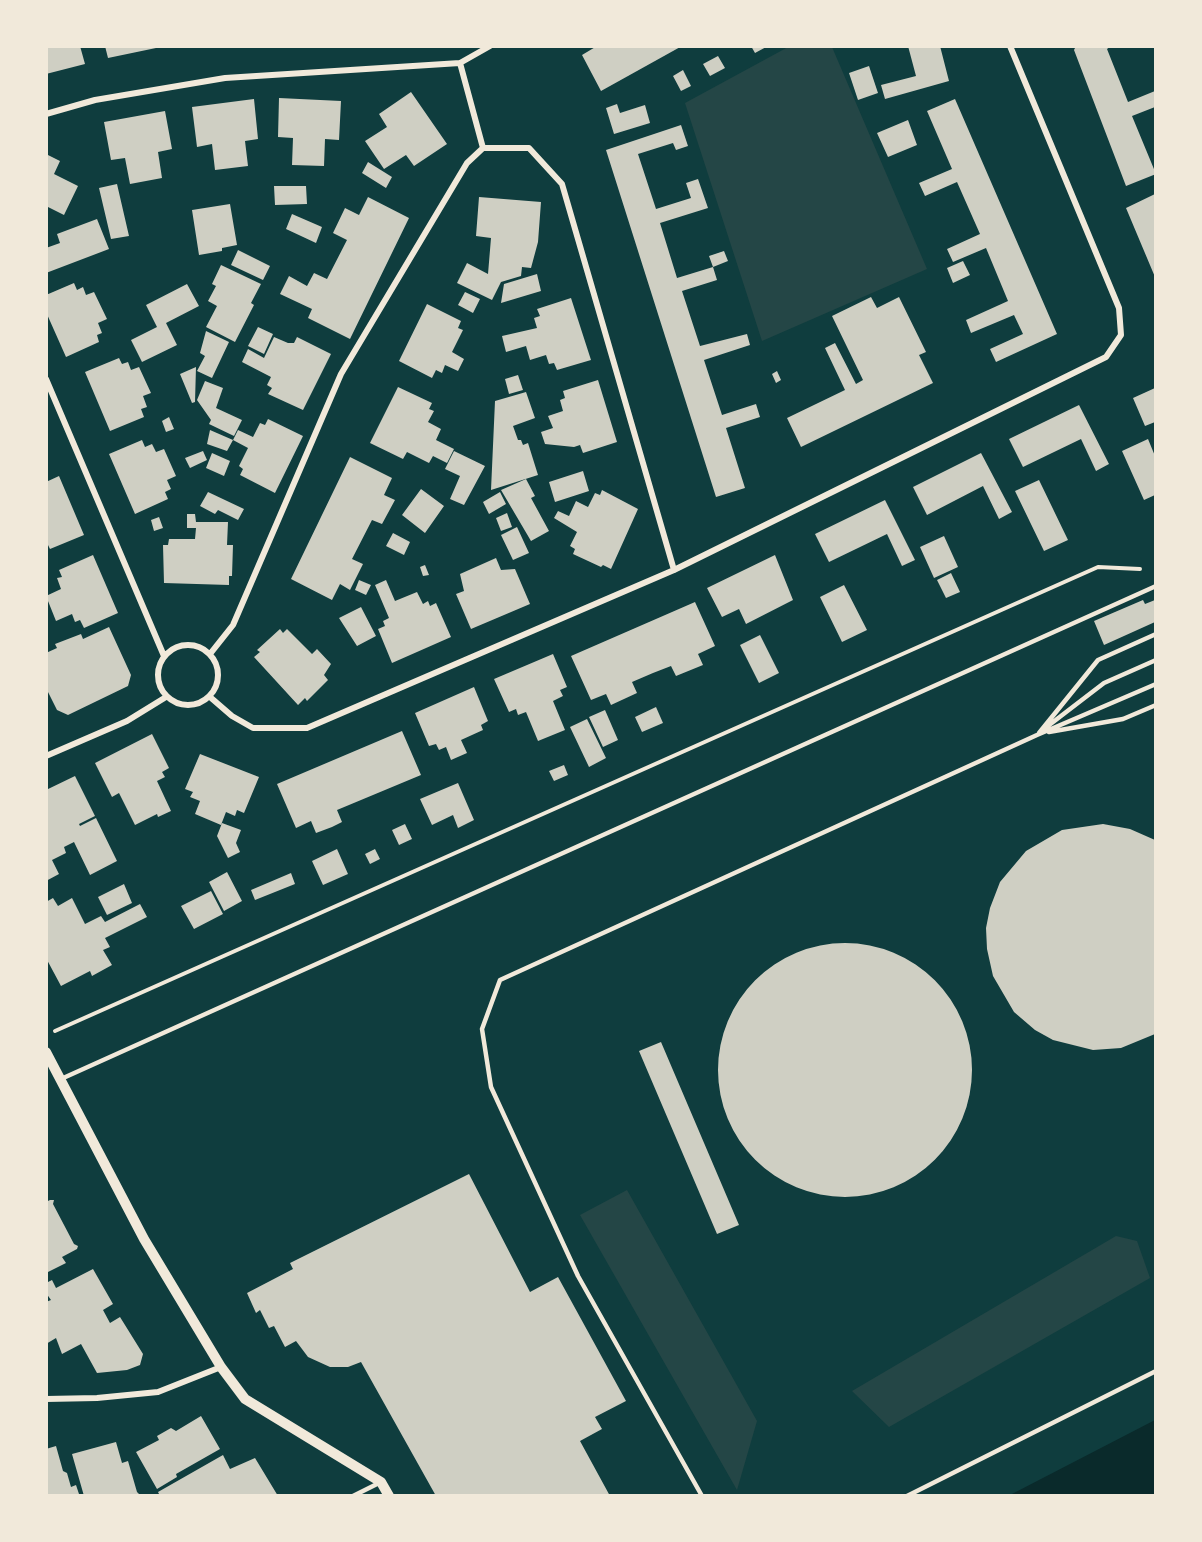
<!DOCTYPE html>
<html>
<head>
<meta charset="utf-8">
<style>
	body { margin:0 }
	#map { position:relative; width:1202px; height:1542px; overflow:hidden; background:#0f3d3e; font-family:Overpass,sans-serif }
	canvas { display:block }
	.frame { position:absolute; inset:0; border:48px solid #f1e9da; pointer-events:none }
</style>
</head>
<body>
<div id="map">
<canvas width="1202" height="1542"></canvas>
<div class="frame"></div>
</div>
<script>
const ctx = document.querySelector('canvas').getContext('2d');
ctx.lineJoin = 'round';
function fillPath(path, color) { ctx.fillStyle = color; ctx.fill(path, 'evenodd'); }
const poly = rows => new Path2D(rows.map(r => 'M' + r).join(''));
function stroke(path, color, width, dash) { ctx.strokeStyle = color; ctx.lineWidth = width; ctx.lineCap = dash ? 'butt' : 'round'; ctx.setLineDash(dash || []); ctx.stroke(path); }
const green = poly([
	[790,46,832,47,927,269,762,341,685,103],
	[627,1190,757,1421,737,1490,580,1215],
	[1116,1236,1137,1241,1150,1278,889,1427,852,1391]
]);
const water = poly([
	[1155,1420,1155,1495,1010,1495]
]);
const building = poly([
	[46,46,80,46,85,64,46,74],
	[105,46,156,46,156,48,108,58],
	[597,46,682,46,601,91,582,55],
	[751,46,768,46,755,53],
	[908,46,940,46,949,81,885,99,881,85,916,76],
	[1076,46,1111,46,1107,49,1128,102,1155,91,1155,107,1132,116,1156,174,1126,186,1074,50],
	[718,56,725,68,710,76,703,64],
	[869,66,878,93,858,100,849,73],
	[683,70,691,86,681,91,673,76],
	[411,92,447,144,414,166,406,155,384,169,365,141,387,127,379,114],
	[279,98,341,101,339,140,325,139,324,166,292,165,293,138,278,137],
	[254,99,258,139,245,141,248,166,215,170,212,144,197,147,192,107],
	[955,99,1057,334,996,362,990,349,1023,334,1014,315,971,333,966,320,1008,301,986,248,953,262,947,249,980,234,957,182,925,196,919,183,952,169,927,111],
	[617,104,620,113,645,105,650,123,614,134,606,108],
	[165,111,172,149,158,152,162,178,130,184,125,158,111,160,104,122],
	[908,120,917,145,888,157,877,133],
	[681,125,688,146,676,150,673,143,638,154,656,209,691,198,686,183,698,179,708,208,660,223,677,278,713,267,717,280,682,291,700,346,747,334,750,345,704,360,722,415,756,404,760,417,726,428,745,488,716,497,606,150],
	[46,154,60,161,54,174,78,186,64,215,46,206],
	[368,162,392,177,386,188,362,173],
	[117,184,129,236,111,239,99,188],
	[274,186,306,186,307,204,275,205],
	[1155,194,1155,277,1126,208],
	[368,197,409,218,350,339,308,318,312,309,280,294,289,276,307,286,314,273,327,279,347,240,333,233,345,208,359,215],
	[479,197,541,202,538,242,531,268,522,267,521,276,501,282,492,300,457,283,467,263,488,274,491,238,476,236],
	[230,204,237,245,222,248,222,251,199,255,192,210],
	[292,214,322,227,316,243,286,229],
	[97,219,109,249,46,273,46,248,60,243,57,234],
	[238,250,270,266,263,280,231,265],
	[724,251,728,261,713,267,709,256],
	[963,261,970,275,953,283,947,268],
	[221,265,261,284,251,303,254,305,235,342,206,327,217,306,208,301,216,286,212,284],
	[537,274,541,291,501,303,504,284],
	[74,283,77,290,83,287,86,295,94,292,107,319,98,323,102,333,97,335,99,342,66,357,46,312,46,295],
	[187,284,199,306,166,323,177,345,142,362,131,340,157,327,146,305],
	[465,292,480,299,473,313,458,305],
	[871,297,877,308,899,297,926,352,919,355,933,383,801,447,787,418,845,390,825,348,835,343,856,384,863,380,832,316],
	[571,298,591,360,557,370,554,363,549,364,546,355,530,360,526,346,506,352,502,336,537,328,534,318,540,316,537,309],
	[427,304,461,321,458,328,463,330,452,352,464,359,458,371,445,365,442,373,436,370,432,378,399,361],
	[258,327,273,334,264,354,248,346],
	[206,331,229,342,212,378,197,371,205,356,200,353],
	[274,337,288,343,294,343,297,337,331,354,303,410,268,394,272,388,267,385,271,377,242,362,248,349,264,358],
	[119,358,122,364,128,362,131,370,139,367,151,393,143,396,147,407,141,409,144,417,110,431,85,372],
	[196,367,195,402,192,403,180,374],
	[777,371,781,380,776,383,772,374],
	[518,375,523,390,509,394,505,379],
	[598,380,617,442,583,453,580,445,574,447,545,444,541,432,553,428,548,416,563,411,560,400,565,398,563,391],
	[205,381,223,388,216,408,242,420,234,436,209,424,211,420,197,400],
	[398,387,432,403,429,409,434,411,428,422,441,429,436,440,454,449,447,463,433,456,429,463,407,452,403,459,370,443],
	[1155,388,1155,422,1145,426,1133,398],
	[526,392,535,418,513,426,518,440,521,440,523,445,528,443,538,475,491,490,495,401],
	[1079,405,1109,464,1096,471,1081,439,1023,467,1009,439],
	[169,417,174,429,166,432,162,421],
	[268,419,303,436,275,493,240,475,243,469,239,466,248,448,233,440,238,430,253,437,260,423,265,425],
	[210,430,233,440,227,451,207,444],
	[1148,439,1155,456,1155,495,1144,500,1122,451],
	[142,440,145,447,152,444,156,452,164,449,176,476,167,480,171,489,165,492,168,499,135,514,109,454],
	[203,451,207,460,190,468,185,458],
	[454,451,485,466,464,505,450,499,460,476,445,469],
	[212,453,230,461,224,476,206,468],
	[981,453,1012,512,999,519,983,486,927,515,913,487],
	[350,457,392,478,384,495,395,500,382,524,372,520,352,559,363,564,350,590,340,584,332,600,291,579],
	[583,471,589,491,555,502,549,482],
	[59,476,84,535,50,549,46,541,46,482],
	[526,479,535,496,531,498,549,531,531,541,501,490],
	[1039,480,1068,540,1044,551,1015,491],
	[421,489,444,506,425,533,402,515],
	[602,490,638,509,611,569,603,565,601,567,573,554,575,549,570,546,577,532,554,518,558,511,569,516,576,501,588,507,595,493,600,495],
	[208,492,244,509,238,520,218,510,215,514,200,506],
	[500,492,506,504,489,514,483,502],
	[885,500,915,560,902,566,887,534,829,562,815,534],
	[507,513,512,527,501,531,496,518],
	[187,514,195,514,196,522,228,522,227,545,233,545,232,576,229,576,229,585,164,583,163,545,168,545,169,539,195,539,196,528,187,528],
	[159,517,163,528,154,531,151,520],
	[517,527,529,553,513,560,501,535],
	[393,533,410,542,404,555,386,546],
	[944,536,958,567,934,578,920,547],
	[93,555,118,613,84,628,80,620,75,622,72,614,56,621,46,596,61,589,57,578,62,577,59,570],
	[775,555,793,600,746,624,739,609,722,617,707,588],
	[496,558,501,570,515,569,530,604,471,629,456,594,464,591,460,574],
	[425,565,429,575,423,576,420,567],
	[951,573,960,592,946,598,937,580],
	[359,580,371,585,366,595,355,590],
	[386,580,395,601,417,592,423,604,428,601,430,606,436,603,451,637,392,663,378,629,385,626,383,621,389,618,375,585],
	[844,585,867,630,842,642,820,597],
	[1143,600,1145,604,1155,600,1155,622,1104,645,1094,621],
	[695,602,715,646,698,654,703,665,676,676,671,666,653,673,632,682,637,693,611,705,606,694,591,700,571,656],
	[361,607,376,636,357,646,339,618],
	[109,627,131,675,128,686,68,715,57,710,46,688,46,653,57,648,55,644,81,634,83,639],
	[280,629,283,633,287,629,312,654,317,649,331,664,324,675,328,680,307,701,305,698,298,705,254,657,260,652,257,650],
	[760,635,779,673,759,683,740,645],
	[553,654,567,687,560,690,563,696,553,701,565,730,538,741,526,712,518,715,516,709,509,712,494,679],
	[474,687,488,721,481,725,483,730,461,740,467,753,451,760,446,747,439,750,436,744,429,746,415,713],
	[656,707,663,723,642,732,635,717],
	[605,710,618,740,603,747,589,717],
	[587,719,606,758,589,767,570,727],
	[402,731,421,775,337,810,342,822,332,827,316,833,311,821,296,828,277,784],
	[152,734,169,768,162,772,165,777,157,781,171,811,158,817,157,814,135,825,119,793,112,797,95,763],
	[200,754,259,777,244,813,237,810,235,816,226,812,221,825,195,814,200,801,190,797,193,792,185,789],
	[564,765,568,775,554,781,549,771],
	[75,776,95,816,79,824,80,826,96,818,117,861,90,875,74,842,64,847,66,853,52,860,59,874,46,881,46,790],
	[458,783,474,820,458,828,453,815,432,825,420,799],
	[222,823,241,830,236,843,240,852,228,858,217,836],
	[405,824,412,839,399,845,392,830],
	[1103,824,1130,829,1155,840,1155,1034,1121,1048,1093,1050,1053,1040,1035,1030,1014,1012,993,976,987,949,986,928,990,908,1000,882,1026,851,1062,830],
	[337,849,348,874,323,885,312,861],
	[375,849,380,859,370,864,365,854],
	[227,872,242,901,224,911,209,882],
	[291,873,295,884,255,900,251,890],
	[124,884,132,903,107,915,98,897],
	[211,891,223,914,194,929,181,906],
	[53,898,58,906,72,898,85,924,101,916,105,922,140,904,147,917,105,938,110,947,103,950,112,965,92,976,90,971,61,986,46,958,46,902],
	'718 1070a127 127 0 1 1 254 0a127 127 0 1 1-254 0Z',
	[661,1042,739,1225,717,1234,639,1051],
	[469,1174,530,1292,558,1277,626,1401,595,1417,602,1429,580,1441,610,1496,436,1496,361,1362,348,1367,330,1367,308,1357,296,1341,285,1347,274,1326,269,1328,260,1310,256,1313,247,1293,293,1269,290,1263],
	[50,1200,54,1200,53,1204,74,1244,78,1246,77,1249,62,1257,66,1263,46,1273,46,1202],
	[93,1269,113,1304,103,1310,110,1323,120,1317,143,1354,140,1365,127,1370,97,1373,81,1344,62,1354,56,1338,46,1344,46,1302,51,1300,46,1293,46,1283,52,1280,56,1288],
	[201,1416,220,1449,176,1474,177,1477,157,1489,136,1452,159,1440,157,1436,171,1428,176,1431],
	[116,1442,122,1463,128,1461,137,1492,141,1496,84,1496,72,1454],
	[56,1446,63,1471,67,1473,71,1487,76,1485,79,1494,46,1496,46,1449],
	[223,1455,230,1469,255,1458,278,1496,160,1496,158,1492]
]);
const path = poly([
	[55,1031,1098,567,1140,569]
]);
const service = poly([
	[1044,729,1104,683,1156,660],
	[1049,732,1123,719,1156,705],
	[1039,733,1098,660,1156,634],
	[61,1079,1156,586],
	[353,1496,379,1483],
	[702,1496,578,1276,491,1087,482,1029,500,980,1037,735,1156,684],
	[907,1496,1156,1371]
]);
const minor = poly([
	[460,63,483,148],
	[46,114,95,100,225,78,460,63,490,46],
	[483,148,529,148,562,184,674,570],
	[46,379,164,656],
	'158 675a30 30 0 1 1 60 0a30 30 0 1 1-60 0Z',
	[210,654,233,625,341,374,467,163,483,148],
	[210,697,232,716,253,728,307,728,674,570,1106,357,1121,335,1119,308,1010,46],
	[46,756,127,721,166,697],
	[46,1399,97,1398,158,1392,221,1367]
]);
const tertiary = poly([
	[46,1052,144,1239,221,1367,245,1399,381,1482,389,1496]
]);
fillPath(green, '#244646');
fillPath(water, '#0a2a2b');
fillPath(building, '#cfcfc3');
stroke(path, '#f1e9da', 4);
stroke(service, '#f1e9da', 4.5);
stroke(minor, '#f1e9da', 6);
stroke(tertiary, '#f1e9da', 10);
</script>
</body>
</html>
